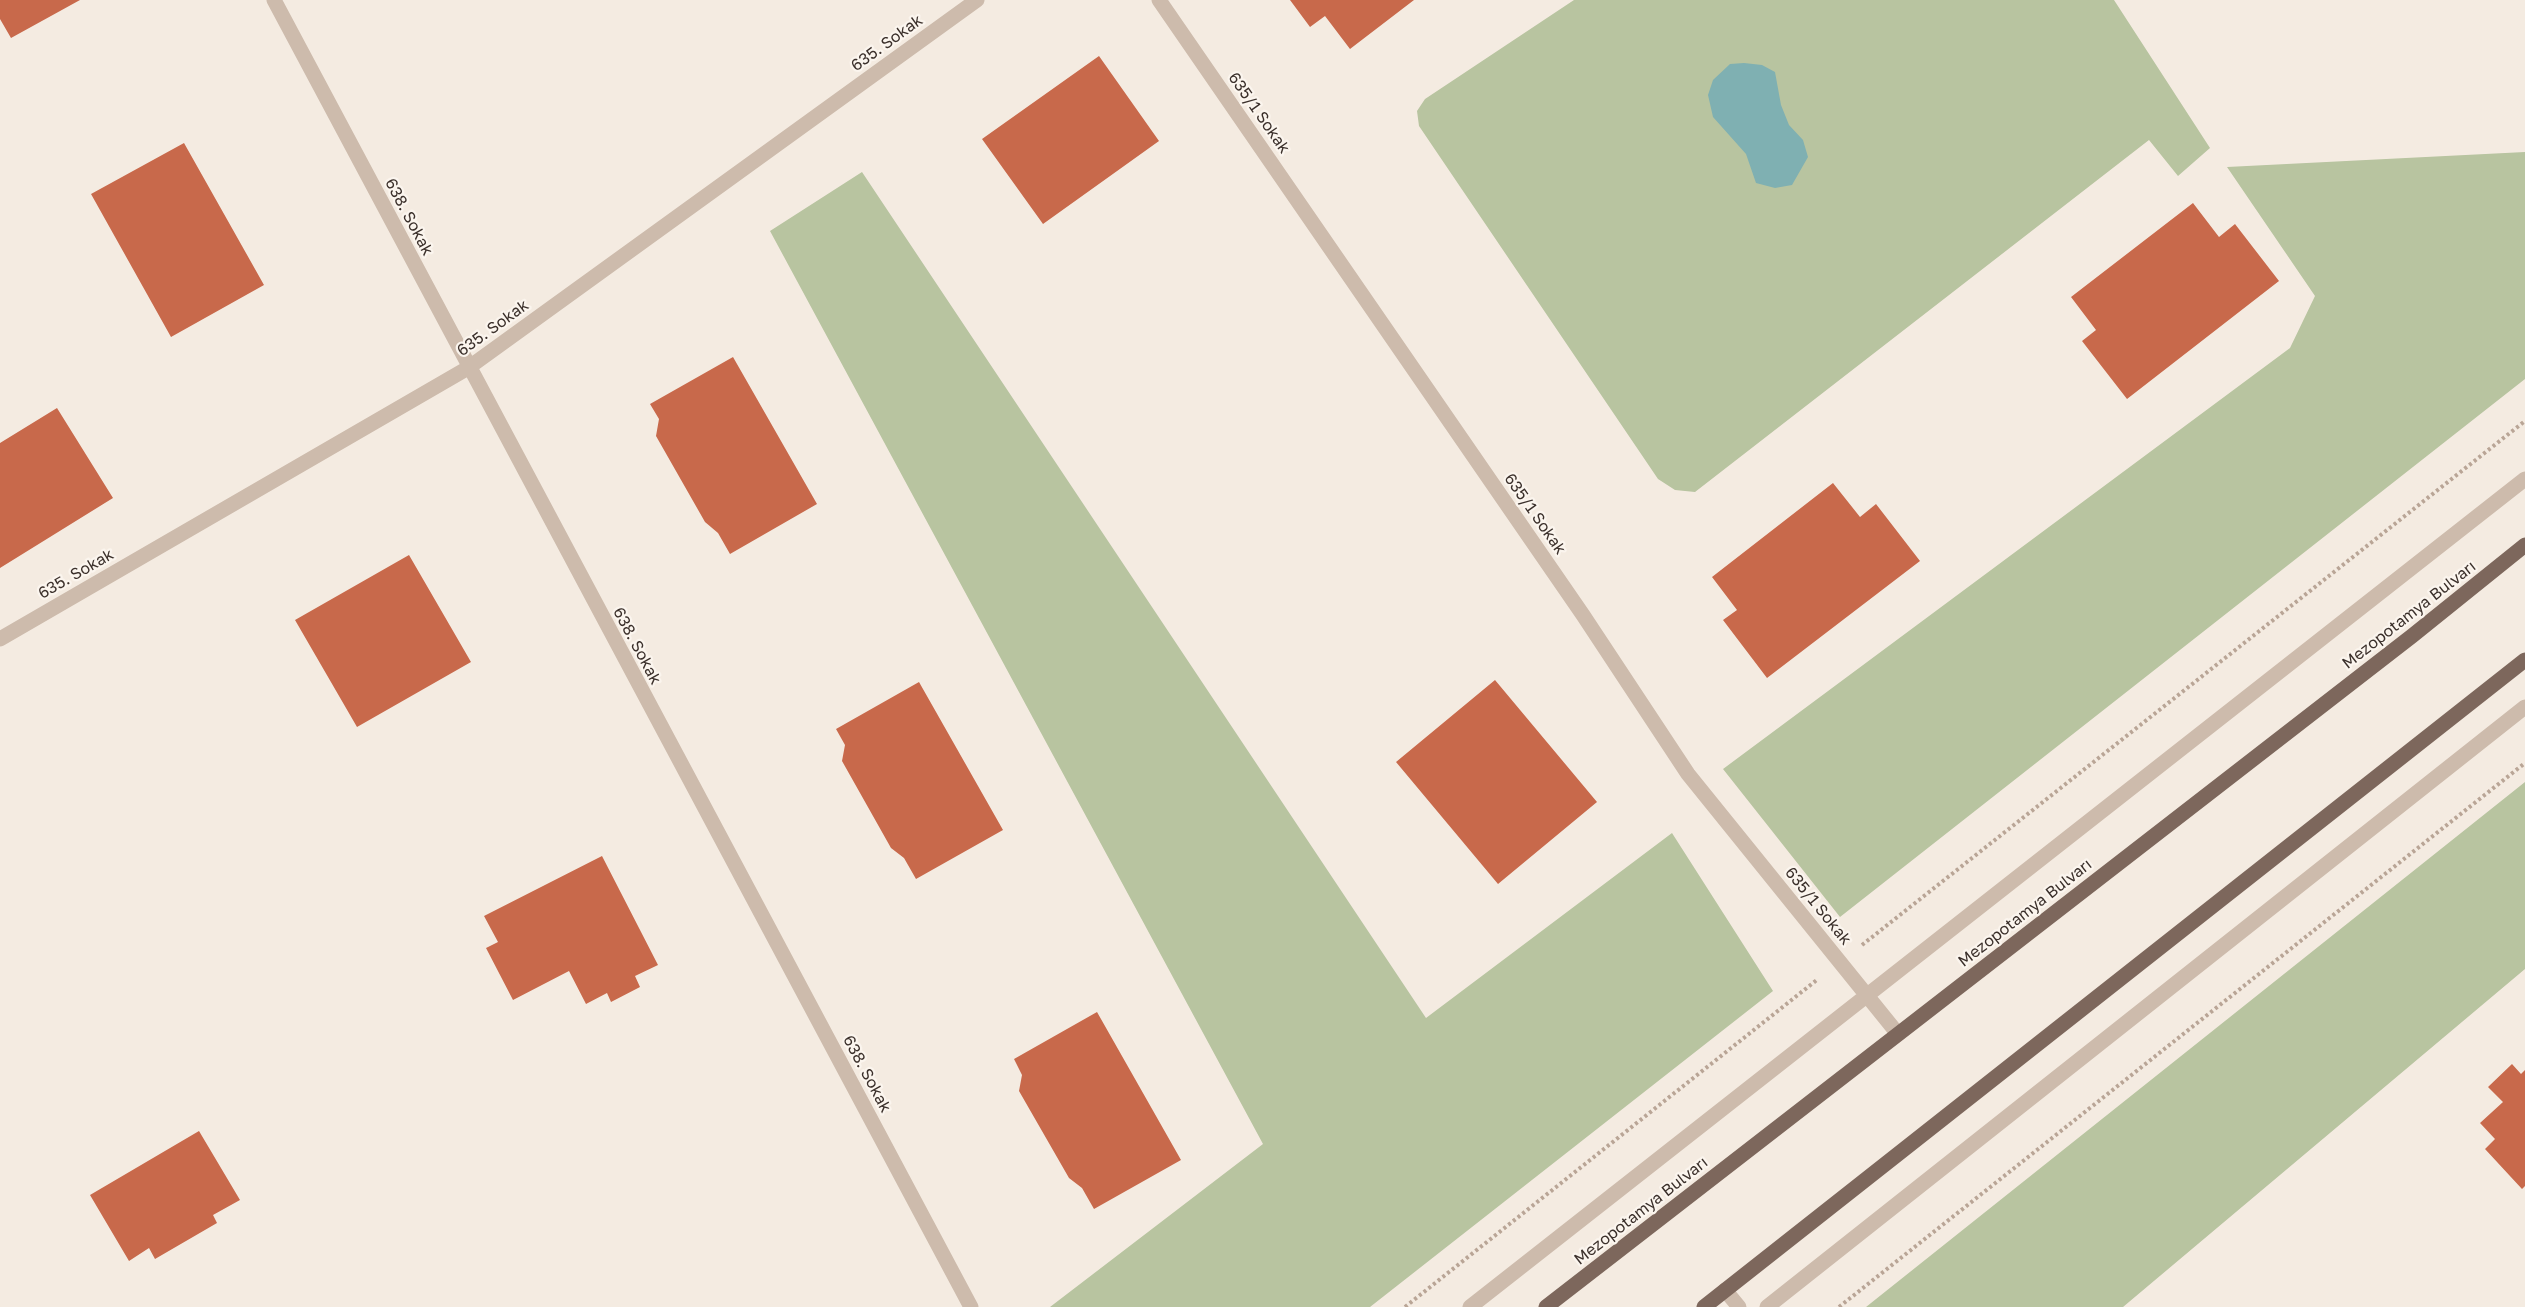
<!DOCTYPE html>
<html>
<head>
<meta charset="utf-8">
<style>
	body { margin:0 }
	canvas { display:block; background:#f4ebe1 }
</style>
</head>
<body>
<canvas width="2525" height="1307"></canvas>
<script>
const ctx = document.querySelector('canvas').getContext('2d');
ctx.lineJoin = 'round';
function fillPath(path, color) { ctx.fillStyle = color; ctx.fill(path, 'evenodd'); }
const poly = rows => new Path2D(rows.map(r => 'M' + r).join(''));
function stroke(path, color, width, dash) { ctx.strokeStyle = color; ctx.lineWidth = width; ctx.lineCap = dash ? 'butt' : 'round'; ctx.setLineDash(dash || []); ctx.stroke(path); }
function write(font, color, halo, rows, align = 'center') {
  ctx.font = font + ' "Golos Text",sans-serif'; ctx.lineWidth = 4.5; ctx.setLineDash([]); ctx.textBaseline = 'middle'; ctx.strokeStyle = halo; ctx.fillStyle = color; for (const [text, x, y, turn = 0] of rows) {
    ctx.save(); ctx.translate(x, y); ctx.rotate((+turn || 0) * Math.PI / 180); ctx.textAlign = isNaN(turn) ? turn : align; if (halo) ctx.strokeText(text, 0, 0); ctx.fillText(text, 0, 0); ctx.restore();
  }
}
const green = poly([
	[1574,0,2114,0,2210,148,2178,176,2149,140,1695,492,1675,490,1658,479,1419,126,1417,111,1425,99],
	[2525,152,2525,379,1840,917,1723,769,2290,348,2315,296,2227,167],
	[862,172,1426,1018,1672,833,1773,991,1370,1307,1050,1307,1263,1144,770,231],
	[2525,782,2525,969,2123,1307,1866,1307]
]);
const water = poly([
	[1744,63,1762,65,1775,72,1781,105,1789,125,1803,140,1808,157,1792,185,1775,188,1756,183,1746,154,1713,117,1708,95,1713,80,1730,64]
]);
const building = poly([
	[0,0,80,0,11,38,0,19],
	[1290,0,1414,0,1350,49,1325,16,1310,27],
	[1099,56,1159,141,1043,224,982,139],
	[184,143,264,285,171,337,91,194],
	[2193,203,2219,237,2235,224,2279,281,2127,399,2082,341,2096,330,2071,297],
	[733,357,817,504,730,554,718,533,705,522,656,436,659,419,650,404],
	[57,408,113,498,0,568,0,443],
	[1833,483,1860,517,1876,504,1920,561,1767,678,1723,620,1737,610,1712,577],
	[409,555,471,662,357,727,295,620],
	[1495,680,1597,802,1498,884,1396,762],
	[919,682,1003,830,916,879,904,858,891,848,842,761,845,745,836,729],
	[602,856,658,965,635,976,640,987,611,1002,607,993,586,1004,569,971,513,1000,486,948,498,942,484,916],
	[1097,1012,1181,1160,1094,1209,1082,1188,1069,1178,1019,1091,1022,1075,1014,1059],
	[2512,1064,2521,1074,2525,1070,2525,1186,2522,1189,2485,1149,2495,1139,2480,1123,2503,1102,2488,1087],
	[199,1131,240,1200,213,1215,217,1223,155,1259,149,1248,129,1261,90,1195]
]);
const path = poly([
	[1862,945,2525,421],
	[1405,1307,1818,979],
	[1839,1307,2525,763]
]);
const minor = poly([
	[274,0,971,1307],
	[1159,0,1583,615,1688,774,1898,1034],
	[0,639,468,368,977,0],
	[1725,1290,1739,1307],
	[1470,1307,2525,479],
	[1767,1307,2525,707]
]);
const major = poly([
	[1546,1307,2412,636,2525,545],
	[1704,1307,2525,660]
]);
const streetNames = [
	["635. Sokak",887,43,-36],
	["635/1 Sokak",1259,113,55],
	["638. Sokak",409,217,62],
	["635. Sokak",493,328,-36],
	["635/1 Sokak",1535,514,55],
	["635. Sokak",76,574,-30],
	["Mezopotamya Bulvarı",2409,615,-38],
	["638. Sokak",637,646,62],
	["635/1 Sokak",1818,906,51],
	["Mezopotamya Bulvarı",2025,913,-38],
	["638. Sokak",867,1074,62],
	["Mezopotamya Bulvarı",1641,1211,-38]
];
fillPath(green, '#b8c4a0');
fillPath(water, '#7fb0b2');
fillPath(building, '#c8694b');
stroke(path, '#b9a596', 4, [3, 3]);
stroke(minor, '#cdbbac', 15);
stroke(major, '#7d675c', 15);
write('16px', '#3b302b', '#fbf5ee', streetNames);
</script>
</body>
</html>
